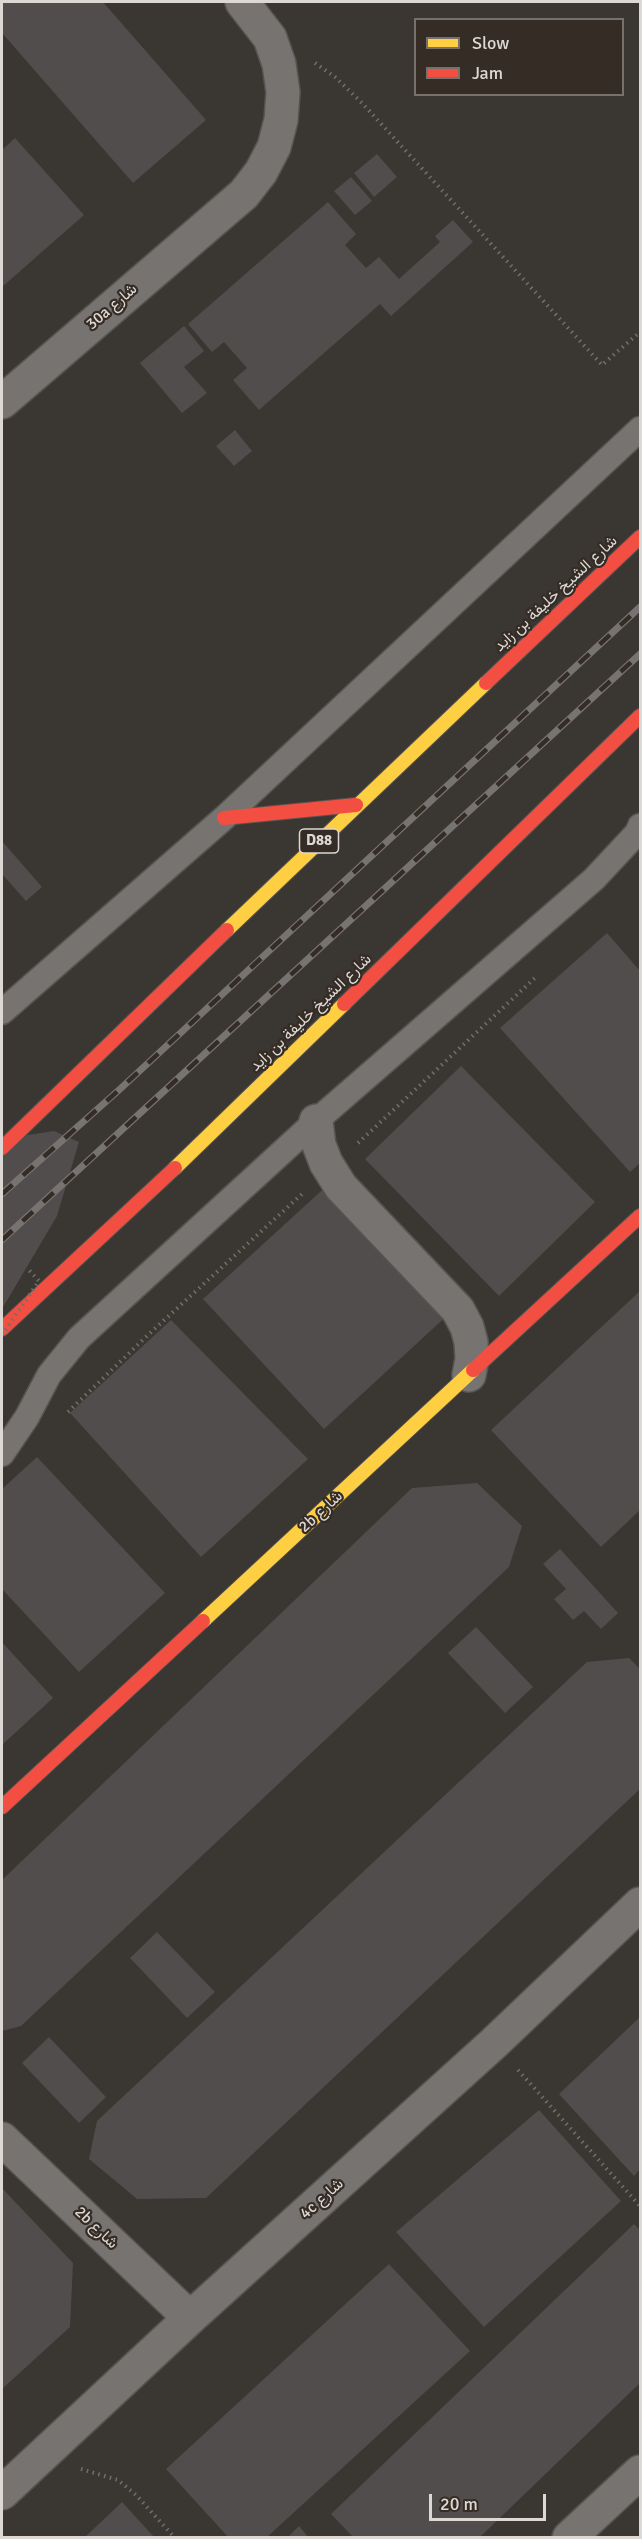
<!DOCTYPE html>
<html>
<head>
<meta charset="utf-8">
<style>
	body { margin:0 }
	#map { position:relative; width:642px; height:2539px; overflow:hidden; background:#3a3632; font-family:Signika,sans-serif }
	canvas { display:block }
	.frame { position:absolute; inset:0; border:3px solid #ddd8d4; pointer-events:none }
	.legend { position:absolute; left:414px; top:18px; width:210px; height:78px; box-sizing:border-box; background:#342c25; border:2px solid #78716b; margin:0; padding:8px 10px; list-style:none; font-size:18px; color:#ddd8d4 }
	.legend li { display:flex; align-items:center; gap:12px; height:30px }
	.legend b { width:30px; border:2px solid #78716b }
	.scale { position:absolute; left:429px; top:2494px; width:117px; height:27px; box-sizing:border-box; border:3px solid #ddd8d4; border-top:0; padding-left:8px; font-size:18px; line-height:21px; white-space:nowrap; color:#ddd8d4; -webkit-text-stroke:4px #342c25; paint-order:stroke }
</style>
</head>
<body>
<div id="map">
<canvas width="642" height="2539"></canvas>
<div class="frame"></div>
<ul class="legend">
<li><b style="height:8px;background:#ffcf43"></b>Slow</li>
<li><b style="height:8px;background:#f24e42"></b>Jam</li>
</ul>
<div class="scale">20 m</div>
</div>
<script>
const ctx = document.querySelector('canvas').getContext('2d');
ctx.lineJoin = 'round';
function fillPath(path, color) { ctx.fillStyle = color; ctx.fill(path, 'evenodd'); }
const poly = rows => new Path2D(rows.map(r => 'M' + r).join(''));
function stroke(path, color, width, dash) { ctx.strokeStyle = color; ctx.lineWidth = width; ctx.lineCap = dash ? 'butt' : 'round'; ctx.setLineDash(dash || []); ctx.stroke(path); }
function write(font, color, halo, rows, align = 'center') {
  ctx.font = font + ' Signika,Vazirmatn,sans-serif'; ctx.lineWidth = 4.5; ctx.setLineDash([]); ctx.textBaseline = 'middle'; ctx.strokeStyle = halo; ctx.fillStyle = color; for (const [text, x, y, turn = 0] of rows) {
    ctx.save(); ctx.translate(x, y); ctx.rotate((+turn || 0) * Math.PI / 180); ctx.textAlign = isNaN(turn) ? turn : align; if (halo) ctx.strokeText(text, 0, 0); ctx.fillText(text, 0, 0); ctx.restore();
  }
}
const building = poly([
	[2,2,103,2,206,120,133,183,2,33],
	[15,138,84,215,2,287,2,150],
	[377,154,397,177,374,197,354,173],
	[351,177,372,201,355,215,334,191],
	[328,202,356,234,345,245,366,268,379,257,399,279,440,242,435,236,453,220,473,242,391,316,380,304,259,410,233,380,247,368,224,342,212,352,188,324],
	[184,326,204,351,184,367,207,393,182,413,140,363],
	[235,430,252,451,234,466,216,446],
	[2,841,42,887,26,901,2,874],
	[607,933,640,971,640,1163,630,1172,500,1028],
	[461,1066,595,1202,499,1296,365,1159],
	[54,1131,79,1142,57,1216,2,1309,2,1139],
	[331,1182,451,1312,324,1429,203,1299],
	[640,1291,640,1510,601,1547,491,1430],
	[171,1320,308,1459,201,1557,70,1413],
	[37,1457,165,1593,79,1672,2,1589,2,1489],
	[477,1483,522,1526,509,1567,21,2026,2,2031,2,1880,412,1488],
	[560,1549,618,1613,601,1629,584,1611,573,1620,554,1599,566,1589,543,1564],
	[476,1627,533,1687,505,1713,448,1653],
	[2,1642,53,1698,2,1745],
	[629,1658,640,1669,640,1789,206,2198,137,2199,89,2159,97,2121,587,1662],
	[157,1932,215,1992,187,2018,130,1958],
	[640,2017,640,2169,634,2176,559,2094],
	[49,2037,106,2097,79,2123,22,2063],
	[539,2110,621,2201,484,2327,396,2232],
	[2,2188,73,2263,70,2327,2,2389],
	[634,2224,640,2230,640,2383,479,2538,354,2538,331,2514],
	[389,2264,470,2351,266,2538,229,2538,166,2469],
	[122,2502,155,2538,84,2538],
	[299,2526,309,2538,287,2538]
]);
const path = poly([
	[315,63,335,77,362,103,602,365,640,332],
	[358,1143,537,976],
	[68,1412,149,1334,302,1194],
	[518,2070,640,2206],
	[81,2469,118,2480,136,2495,175,2538]
]);
const lane = poly([
	[2,1012,224,818,640,429],
	[2,1454,27,1417,49,1375,79,1338,316,1121,594,879,637,833,640,826]
]);
const street = poly([
	[2,402,244,194,261,172,274,147,281,120,283,92,279,64,270,38,242,2],
	[316,1121,319,1145,326,1163,341,1187,458,1310,467,1327,471,1342,472,1359,469,1375],
	[2,2139,190,2318],
	[2,2493,190,2318,494,2043,640,1904],
	[569,2538,640,2472]
]);
const slow = poly([
	[227,930,486,683],
	[175,1168,344,1004],
	[203,1621,473,1370]
]);
const jam = poly([
	[486,683,640,537],
	[224,818,356,805],
	[344,1004,640,716],
	[2,1148,227,930],
	[2,1329,175,1168],
	[473,1370,640,1216],
	[2,1807,203,1621]
]);
const rail = poly([
	[2,1194,119,1090,640,607],
	[2,1240,640,654]
]);
const pathBridge = poly([
	[2,1335,39,1281,27,1268]
]);
const shields = [
	[319,841,39]
];
const shieldNames = [
	["D88",319,841]
];
const streetNames = [
	["30a شارع",112,307,-41],
	["شارع الشيخ خليفة بن زايد",556,594,-43],
	["شارع الشيخ خليفة بن زايد",311,1013,-44],
	["2b شارع",321,1512,-43],
	["4c شارع",322,2199,-42],
	["2b شارع",96,2228,44]
];
fillPath(building, '#514d4c');
stroke(lane, '#565350', 27);
stroke(street, '#565350', 36);
stroke(slow, '#565350', 16);
stroke(jam, '#565350', 16);
stroke(path, '#726f6c', 4, [1.5, 4.5]);
stroke(lane, '#767371', 24);
stroke(street, '#767371', 33);
stroke(slow, '#ffcf43', 14);
stroke(jam, '#f24e42', 14);
stroke(rail, '#767371', 7);
stroke(rail, '#342c25', 4.5, [14]);
stroke(pathBridge, '#726f6c', 4, [1.5, 4.5]);
for (const [x, y, w] of shields) { const box = new Path2D(); box.roundRect(x - w / 2, y - 12, w, 24, 4.5); ctx.fillStyle = '#342c25'; ctx.fill(box); stroke(box, '#ddd8d4', 1.5); }
write('bold 15px', '#ddd8d4', null, shieldNames);
write('16px', '#ddd8d4', '#342c25', streetNames);
</script>
</body>
</html>
